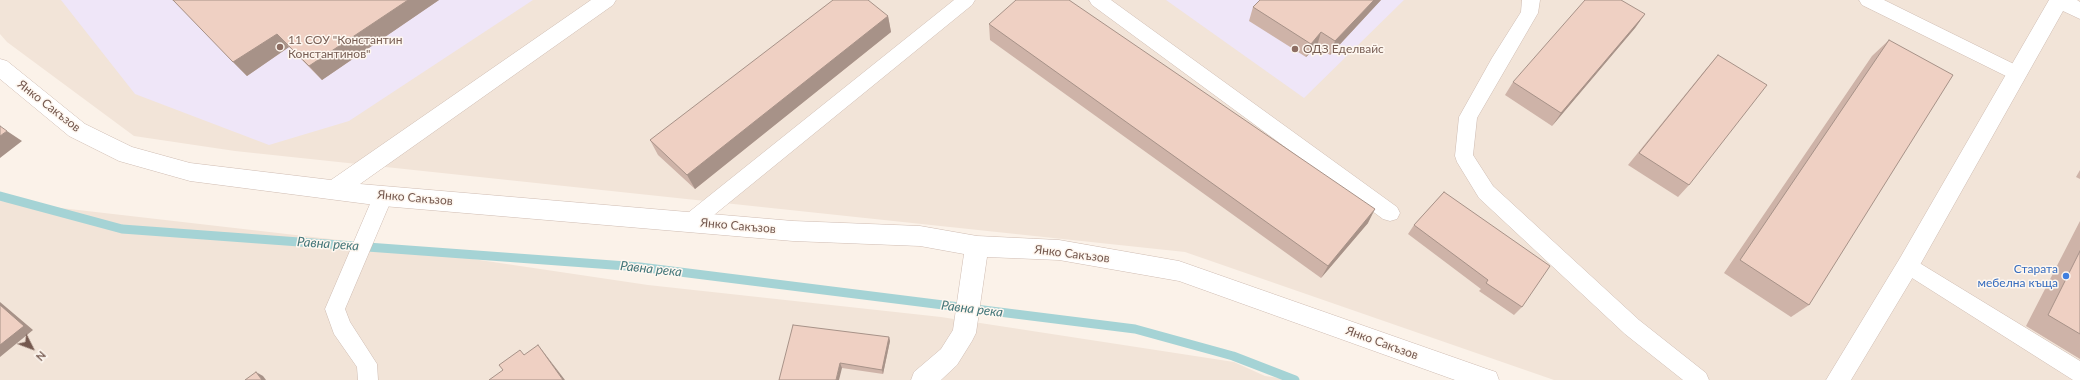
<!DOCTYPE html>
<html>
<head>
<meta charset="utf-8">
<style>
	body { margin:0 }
	#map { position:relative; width:2080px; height:380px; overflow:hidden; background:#fbf2e9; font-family:Lato,sans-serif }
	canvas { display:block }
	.north { position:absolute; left:12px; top:328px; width:40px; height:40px; -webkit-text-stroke:3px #fef7f0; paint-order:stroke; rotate:132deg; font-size:11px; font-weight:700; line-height:16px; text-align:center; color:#74584e }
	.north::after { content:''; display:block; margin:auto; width:14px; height:18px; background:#74584e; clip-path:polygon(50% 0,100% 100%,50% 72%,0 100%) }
</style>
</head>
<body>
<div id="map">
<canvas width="2080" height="380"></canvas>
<div class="north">N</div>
</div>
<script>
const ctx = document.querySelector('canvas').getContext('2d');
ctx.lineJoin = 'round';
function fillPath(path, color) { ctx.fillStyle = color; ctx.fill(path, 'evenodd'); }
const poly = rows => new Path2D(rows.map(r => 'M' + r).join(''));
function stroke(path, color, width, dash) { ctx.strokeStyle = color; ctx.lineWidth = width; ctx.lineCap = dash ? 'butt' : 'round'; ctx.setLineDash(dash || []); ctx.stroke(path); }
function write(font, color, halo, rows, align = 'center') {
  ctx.font = font + ' Lato,sans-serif'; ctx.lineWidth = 3; ctx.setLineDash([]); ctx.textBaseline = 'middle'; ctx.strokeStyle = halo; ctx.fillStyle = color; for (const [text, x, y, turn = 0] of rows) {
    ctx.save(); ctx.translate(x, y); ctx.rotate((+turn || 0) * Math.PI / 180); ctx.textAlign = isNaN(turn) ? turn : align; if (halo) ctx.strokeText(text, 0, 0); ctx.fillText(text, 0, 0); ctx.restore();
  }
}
const residential = poly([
	[0,0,2080,0,2080,380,1554,380,1185,252,235,151,134,136,7,42,0,34],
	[0,201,365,243,648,285,941,317,1234,362,1265,376,1294,380,0,380]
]);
const education = poly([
	[61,0,533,0,349,121,269,145,135,94],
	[1166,0,1404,0,1304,98]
]);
const stream = poly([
	[0,196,122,229,640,267,1135,329,1233,356,1295,380]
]);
const lane = poly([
	[954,0,975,0,972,5,698,228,691,231,684,228,681,222,684,216,954,0],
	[1089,0,1111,0,1397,207,1400,213,1397,219,1390,221,1383,219,1092,5,1089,0],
	[1522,0,1540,0,1538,13,1477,118,1473,155,1493,186,1639,320,1706,373,1709,380,1683,380,1625,334,1479,198,1457,162,1455,156,1459,117,1492,58,1521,12,1522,0],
	[1859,0,1884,0,2024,69,2027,74,2024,79,2018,81,2012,79,1862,5,1859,0],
	[383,188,390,190,393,196,345,309,350,322,377,364,378,380,358,380,357,367,334,334,325,309,376,190,383,188],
	[1908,256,2080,361,2080,380,2073,380,1901,271,1898,265,1901,259,1908,256]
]);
const street = poly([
	[591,0,616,0,613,5,360,184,793,221,920,226,977,236,1059,240,1179,261,1487,369,1496,372,1499,380,1455,380,1179,281,1059,260,987,257,976,333,972,341,957,365,941,380,911,380,914,372,941,349,953,330,964,254,920,246,793,241,383,206,190,181,119,161,69,136,0,79,0,59,7,61,85,124,132,147,190,163,331,180,591,0],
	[2049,0,2077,0,2080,2,2080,19,2063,11,1916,272,1851,380,1826,380,1900,258,2049,0]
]);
const wall = poly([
	[173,0,439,0,322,80,289,47,247,76],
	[1260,0,1381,0,1330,55,1317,46,1306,57,1249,21,1253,7],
	[1645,14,1635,28,1552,126,1505,95,1513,82],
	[888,16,891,32,695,189,658,155,650,140],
	[989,24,1368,223,1321,278,990,40],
	[1889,40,1809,305,1791,317,1724,273,1872,56],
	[1718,55,1689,185,1678,197,1628,165,1706,69],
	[2080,170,2080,179,2076,177],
	[1444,192,1522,307,1514,315,1479,291,1481,289,1408,234,1414,225],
	[2080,221,2080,359,2026,326],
	[889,337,890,341,883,374,842,368,779,380]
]);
const shadedWall = poly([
	[408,0,439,0,322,80,309,66],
	[1374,0,1381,0,1330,55,1335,41],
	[1645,14,1635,28,1552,126,1561,113],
	[888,16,891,32,695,189,687,175],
	[1321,32,1317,46,1306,57,1311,44],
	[277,34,289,47,247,76,233,62],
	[7,131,22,141,0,158,0,136],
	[1375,209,1368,223,1321,278,1328,266],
	[0,302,33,330,0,357],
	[889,337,890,341,883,374,882,370],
	[538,345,542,350,565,380,563,380],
	[840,363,842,368,839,380,836,380],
	[256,372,263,376,266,380,262,380]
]);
const building = poly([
	[173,0,408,0,309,66,277,34,233,62,173,0],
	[833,0,868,0,888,16,687,175,650,140,833,0],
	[1016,0,1069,0,1375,209,1328,266,989,24,1016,0],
	[1260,0,1374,0,1335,41,1321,32,1311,44,1253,7,1260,0],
	[1585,0,1621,0,1645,14,1561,113,1513,82,1585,0],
	[1889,40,1953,75,1809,305,1740,260,1889,40],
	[1718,55,1767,85,1689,185,1639,153,1718,55],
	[0,126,7,131,0,136,0,126],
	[1444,192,1550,266,1522,307,1486,283,1488,280,1414,225,1444,192],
	[2080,251,2080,334,2048,315,2080,251],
	[0,305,24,326,0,345,0,305],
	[793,325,889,337,882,370,840,363,836,380,779,380,793,325],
	[538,345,563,380,489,380,503,370,499,365,520,350,524,355,538,345],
	[256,372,262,380,245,380,256,372]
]);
const markers = [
	[280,47,4,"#8d6e63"],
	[1295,49,4,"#8d6e63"],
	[2066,276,4,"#3f7fe0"]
];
const educationNames = [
	["11 СОУ \"Константин",288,40],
	["Константинов\"",288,54],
	["ОДЗ Еделвайс",1303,49]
];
const streetNames = [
	["Янко Сакъзов",49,106,38],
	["Янко Сакъзов",415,198,5],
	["Янко Сакъзов",738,226,5],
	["Янко Сакъзов",1072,254,7],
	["Янко Сакъзов",1382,343,20]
];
const shopNames = [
	["Старата",2058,269],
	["мебелна къща",2058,283]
];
const waterNames = [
	["Равна река",328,244,4],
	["Равна река",651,269,6],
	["Равна река",972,309,7]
];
fillPath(residential, '#f2e4d8');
fillPath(education, '#efe6f8');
stroke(stream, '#a5d3d5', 9);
stroke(lane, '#cfbcb2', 1);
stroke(street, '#cfbcb2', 1);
fillPath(lane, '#fff');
fillPath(street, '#fff');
fillPath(wall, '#ceb3a8');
fillPath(shadedWall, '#a79288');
fillPath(building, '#efd0c3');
stroke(building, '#a79288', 1);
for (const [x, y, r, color] of markers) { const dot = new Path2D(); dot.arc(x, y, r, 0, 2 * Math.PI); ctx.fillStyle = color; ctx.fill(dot); stroke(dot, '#fef7f0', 1.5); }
write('12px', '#785e54', '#fef7f0', educationNames, 'left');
write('12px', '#74584e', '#fef7f0', streetNames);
write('12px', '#366cbe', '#fef7f0', shopNames, 'right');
write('italic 13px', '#427578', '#fef7f0', waterNames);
</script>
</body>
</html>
